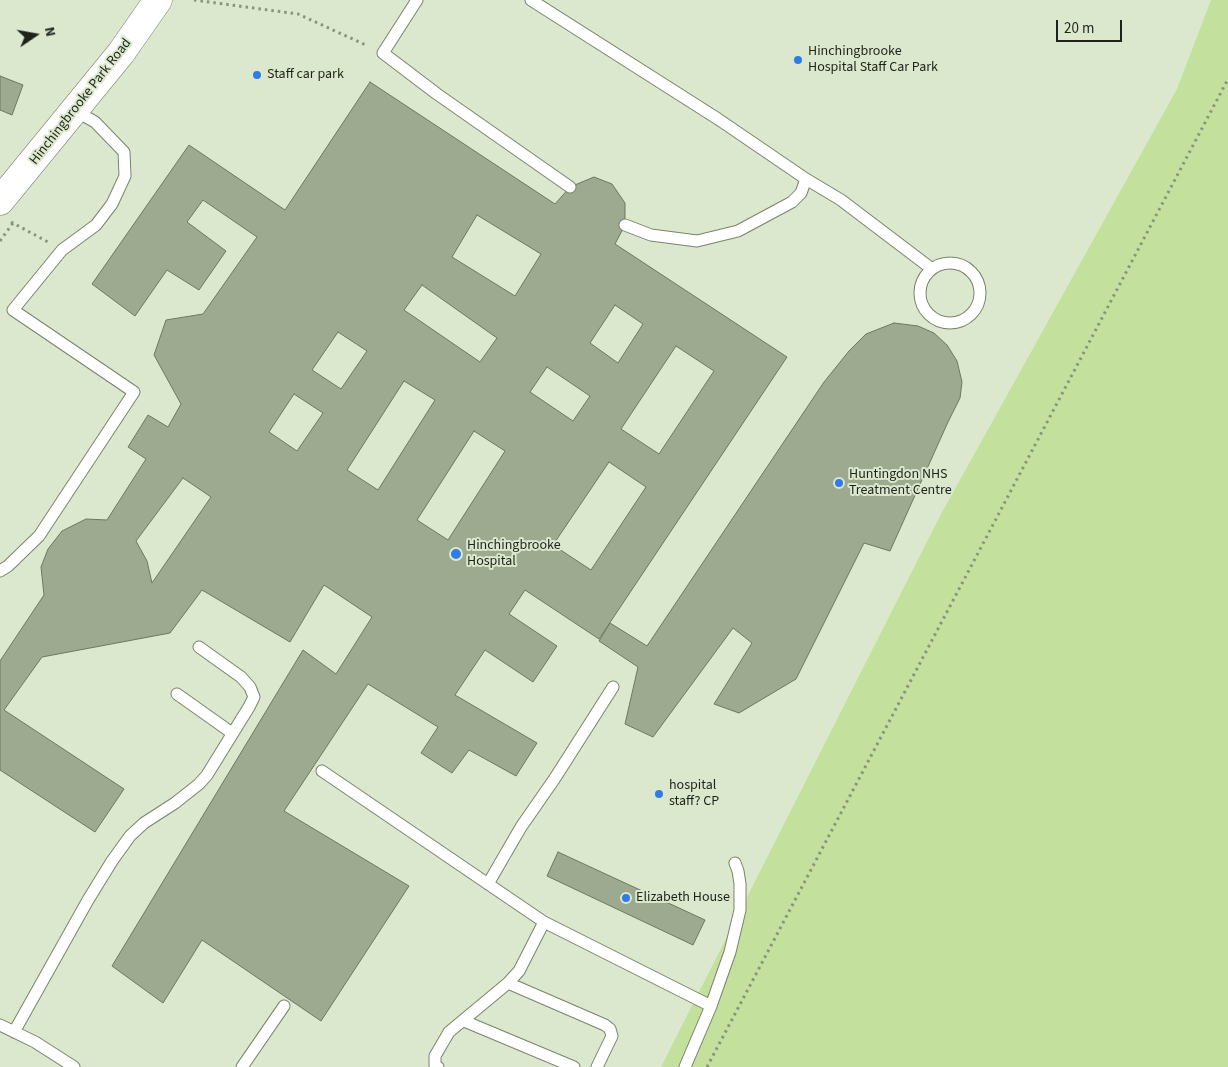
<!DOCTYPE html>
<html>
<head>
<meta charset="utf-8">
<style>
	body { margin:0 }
	#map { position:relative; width:1228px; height:1067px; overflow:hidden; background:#dce8cd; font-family:"Source Sans 3",sans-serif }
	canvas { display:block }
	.north { position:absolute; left:10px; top:10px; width:50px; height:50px; -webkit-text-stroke:4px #dce8cd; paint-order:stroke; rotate:78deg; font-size:14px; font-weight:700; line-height:20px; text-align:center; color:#1e2319 }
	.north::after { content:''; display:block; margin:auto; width:18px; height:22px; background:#1e2319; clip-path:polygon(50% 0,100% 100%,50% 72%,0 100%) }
	.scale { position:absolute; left:1056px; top:20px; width:66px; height:22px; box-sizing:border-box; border:2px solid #1e2319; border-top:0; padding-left:6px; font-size:15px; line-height:18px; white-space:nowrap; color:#1e2319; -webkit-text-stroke:4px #dce8cd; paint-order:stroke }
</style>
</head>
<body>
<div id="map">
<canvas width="1228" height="1067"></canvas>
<div class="north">N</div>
<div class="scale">20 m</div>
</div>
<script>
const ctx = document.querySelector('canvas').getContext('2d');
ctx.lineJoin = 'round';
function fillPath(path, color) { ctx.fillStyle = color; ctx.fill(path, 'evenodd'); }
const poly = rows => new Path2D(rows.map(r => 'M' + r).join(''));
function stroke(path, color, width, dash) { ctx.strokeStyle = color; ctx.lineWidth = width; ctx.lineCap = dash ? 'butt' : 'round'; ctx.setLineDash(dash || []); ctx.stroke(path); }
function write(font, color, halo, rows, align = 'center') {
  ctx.font = font + ' "Source Sans 3",sans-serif'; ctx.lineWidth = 4; ctx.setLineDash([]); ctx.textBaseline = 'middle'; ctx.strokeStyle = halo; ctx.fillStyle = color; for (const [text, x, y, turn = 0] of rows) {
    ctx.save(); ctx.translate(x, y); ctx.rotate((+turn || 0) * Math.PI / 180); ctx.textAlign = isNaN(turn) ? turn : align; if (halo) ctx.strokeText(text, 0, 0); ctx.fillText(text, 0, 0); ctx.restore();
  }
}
const green = poly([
	[1211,0,1228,0,1228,1067,661,1067,940,516,1177,89]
]);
const building = poly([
	[0,76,23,85,12,115,0,110,0,76],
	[370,82,555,204,570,187,594,177,612,184,625,203,625,225,615,244,787,357,599,639,525,590,509,614,557,646,533,682,485,650,455,695,537,743,516,776,469,750,452,773,421,753,438,727,368,684,284,811,409,886,321,1021,202,940,163,1003,112,966,303,650,336,674,372,617,324,585,290,642,202,590,170,633,42,657,4,710,124,789,95,832,0,770,0,661,44,595,41,567,48,549,62,531,86,519,107,520,146,459,128,447,148,415,168,427,181,404,154,355,166,320,203,314,257,237,203,200,187,222,226,251,199,290,167,270,135,316,92,284,189,145,285,210,370,82],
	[477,215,541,254,515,296,452,257,477,215],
	[422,285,497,338,480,362,404,310,422,285],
	[615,305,643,324,618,363,590,343,615,305],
	[338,332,367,351,341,389,312,370,338,332],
	[676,346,714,371,659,454,621,429,676,346],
	[547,367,590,396,573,421,530,392,547,367],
	[404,381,435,400,378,490,347,470,404,381],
	[294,394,323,413,297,451,269,432,294,394],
	[474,431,505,451,448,540,417,520,474,431],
	[609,462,646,487,591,570,553,545,609,462],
	[183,478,211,497,152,583,147,561,136,541,183,478],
	[894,323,918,326,934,333,947,345,957,361,962,382,960,398,948,422,890,551,864,543,796,679,739,713,714,704,752,643,733,628,653,737,625,724,638,667,599,641,610,623,647,646,824,382,849,351,866,334,894,323],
	[558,852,705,920,693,945,547,876,558,852]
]);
const path = poly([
	[194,0,298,14,368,46],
	[11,222,48,242],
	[0,241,13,223],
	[707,1067,1228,79]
]);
const service = poly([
	[417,0,383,53,437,94,570,187],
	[531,0,718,119,806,179,841,200,932,269],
	[625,225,651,235,697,241,738,231,792,202,801,193,806,179],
	'920 293a30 30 0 1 1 60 0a30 30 0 1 1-60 0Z',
	[0,571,8,566,39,536,134,392,13,310,62,250,96,225,112,204,125,176,124,152,95,122,74,110],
	[177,694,232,733],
	[322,771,544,922,711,1006,685,1067],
	[488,884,521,827,555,778,613,687],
	[508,983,605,1025,610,1029,612,1036,597,1067],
	[711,1006,730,952,740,910,740,884,738,871,735,863],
	[464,1021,574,1067],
	[0,1025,35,1042,74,1067],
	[14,1032,88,900,112,861,130,836,144,823,175,803,199,784,207,775,249,707,254,697,250,687,241,677,199,647],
	[242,1067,284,1006],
	[438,1067,435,1065,435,1056,449,1032,508,983,519,971,544,922]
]);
const tertiary = poly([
	[0,201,121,53,158,0]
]);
const markers = [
	[798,60,5,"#2d7ce8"],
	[257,75,5,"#2d7ce8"],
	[839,483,5,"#2d7ce8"],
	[456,554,6,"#2d7ce8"],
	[659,794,5,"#2d7ce8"],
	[626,898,5,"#2d7ce8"]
];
const poiNames = [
	["Hinchingbrooke",808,52],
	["Hospital Staff Car Park",808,68],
	["Staff car park",267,75],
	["Huntingdon NHS",849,475],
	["Treatment Centre",849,491],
	["Hinchingbrooke",467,546],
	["Hospital",467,562],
	["hospital",669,786],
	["staff? CP",669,802],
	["Elizabeth House",636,898]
];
const streetNames = [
	["Hinchingbrooke Park Road",81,102,-52]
];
fillPath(green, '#c3e09d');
fillPath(building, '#9eaa90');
stroke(building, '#6c775f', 1);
stroke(service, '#78846b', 13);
stroke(tertiary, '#78846b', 29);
stroke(path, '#8a9380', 3, [2.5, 4]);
stroke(service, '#fff', 11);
stroke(tertiary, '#fff', 28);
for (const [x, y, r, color] of markers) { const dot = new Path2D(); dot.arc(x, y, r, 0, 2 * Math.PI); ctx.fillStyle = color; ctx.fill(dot); stroke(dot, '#dce8cd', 2); }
write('14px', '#1e2319', '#dce8cd', poiNames, 'left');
write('14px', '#1e2319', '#dce8cd', streetNames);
</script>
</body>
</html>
